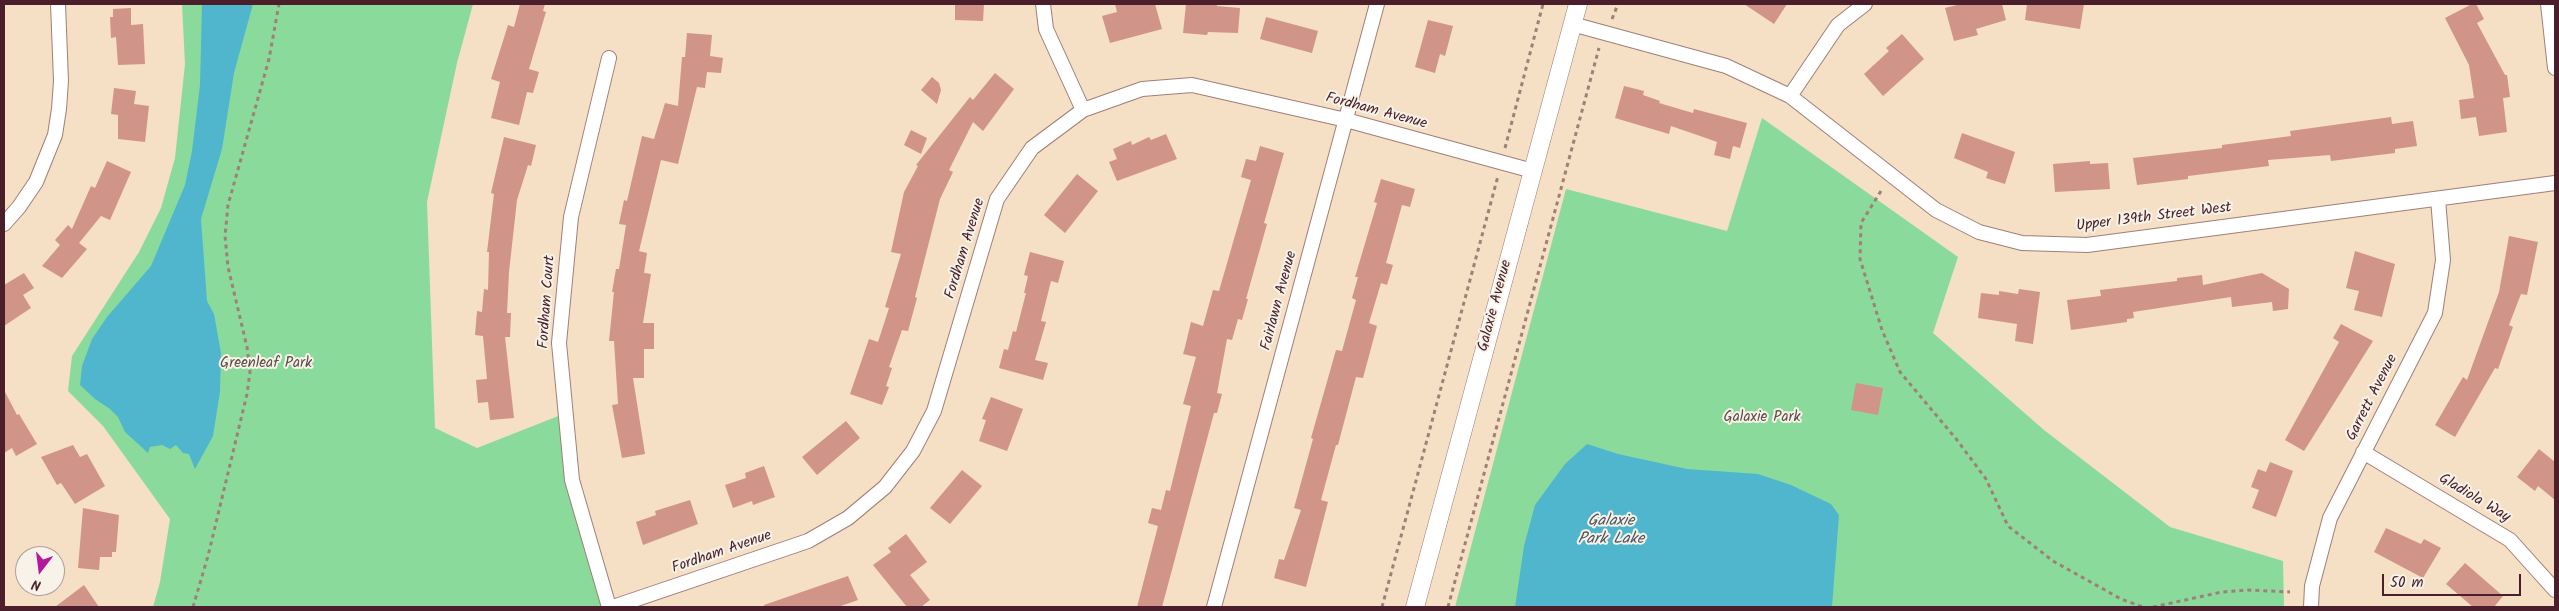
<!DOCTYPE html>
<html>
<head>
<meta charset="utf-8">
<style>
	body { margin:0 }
	#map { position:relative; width:2559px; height:611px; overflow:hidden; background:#f5dfc5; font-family:Kalam,sans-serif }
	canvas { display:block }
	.frame { position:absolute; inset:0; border:5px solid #4a1f2b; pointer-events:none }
	.north { position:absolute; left:15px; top:546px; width:50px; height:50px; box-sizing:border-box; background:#f7f3e8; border:1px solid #b29e9c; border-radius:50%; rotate:195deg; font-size:14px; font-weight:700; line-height:20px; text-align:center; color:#4a1f2b }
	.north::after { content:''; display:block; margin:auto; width:18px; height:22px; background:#b5179e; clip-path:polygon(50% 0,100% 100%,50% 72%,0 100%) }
	.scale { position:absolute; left:2382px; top:574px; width:139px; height:22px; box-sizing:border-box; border:2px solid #4a1f2b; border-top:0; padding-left:6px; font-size:15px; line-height:18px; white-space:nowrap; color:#4a1f2b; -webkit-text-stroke:4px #f7f3e8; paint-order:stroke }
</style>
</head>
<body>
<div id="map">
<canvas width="2559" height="611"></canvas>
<div class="frame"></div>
<div class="north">N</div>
<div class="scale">50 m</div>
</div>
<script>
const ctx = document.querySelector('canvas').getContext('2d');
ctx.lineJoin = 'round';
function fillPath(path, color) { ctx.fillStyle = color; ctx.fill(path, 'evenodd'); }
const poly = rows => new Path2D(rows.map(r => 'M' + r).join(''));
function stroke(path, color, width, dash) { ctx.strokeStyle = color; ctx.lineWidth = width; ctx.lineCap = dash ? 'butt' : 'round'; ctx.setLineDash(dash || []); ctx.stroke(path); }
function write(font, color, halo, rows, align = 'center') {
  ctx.font = font + ' Kalam,sans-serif'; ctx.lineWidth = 4; ctx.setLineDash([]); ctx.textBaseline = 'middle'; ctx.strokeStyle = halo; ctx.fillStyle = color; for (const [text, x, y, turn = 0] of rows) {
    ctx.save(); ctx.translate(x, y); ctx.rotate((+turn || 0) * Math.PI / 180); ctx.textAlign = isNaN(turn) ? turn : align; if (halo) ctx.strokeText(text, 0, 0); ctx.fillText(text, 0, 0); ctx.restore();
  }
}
const green = poly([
	[182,4,473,4,457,63,427,202,435,428,477,448,566,413,572,480,609,607,153,607,160,582,170,519,103,426,68,391,72,356,139,252,161,208,175,158,185,64],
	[1762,118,1958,257,1933,333,2044,430,2170,527,2283,561,2284,607,1455,607,1566,189,1727,231]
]);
const water = poly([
	[202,4,253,4,234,73,222,149,201,219,207,301,214,314,221,353,220,392,213,436,195,469,189,454,183,453,176,445,170,449,162,445,150,447,148,453,125,432,118,417,110,409,95,399,80,385,82,366,92,339,107,317,151,266,185,185,192,151,200,85],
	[1587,444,1618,454,1687,469,1758,474,1791,485,1831,504,1839,515,1832,607,1515,607,1524,546,1535,505,1565,464]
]);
const building = poly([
	[520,4,545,4,543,11,546,12,529,69,539,72,533,93,527,92,519,125,491,118,500,82,491,79,508,25,514,27],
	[955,4,984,4,983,21,955,20],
	[1115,4,1155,4,1162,29,1110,43,1102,16,1117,12],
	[1186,4,1217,4,1217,6,1240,8,1238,33,1208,32,1207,35,1183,33],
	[1744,4,1787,4,1774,24],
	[1961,4,2002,4,2006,20,1976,29,1978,35,1954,41,1945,8],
	[2027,4,2084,4,2080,29,2025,20],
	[2472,4,2476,4,2484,19,2477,23,2505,75,2507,75,2510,97,2503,98,2507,132,2479,136,2476,117,2461,119,2459,100,2474,98,2469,65,2445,18],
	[131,8,131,25,143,24,145,64,118,65,116,37,111,38,110,17,113,17,113,9],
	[1266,17,1318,31,1312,53,1260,39],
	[1428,20,1453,26,1445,56,1440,54,1435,73,1415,67],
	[687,33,712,35,710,56,723,58,721,73,707,72,705,88,697,87,678,164,661,160,639,251,647,253,644,273,651,274,643,323,654,323,654,349,644,349,644,378,633,378,645,454,622,458,612,405,618,404,614,341,609,341,614,292,612,292,616,269,619,269,626,225,619,224,624,200,627,201,642,136,654,139,665,103,678,106,682,57,685,57],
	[1902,34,1924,59,1883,96,1864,74,1889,51,1886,48],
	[995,73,1014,89,983,131,973,122,949,170,953,172,940,199,915,297,917,298,908,331,902,330,889,367,892,368,886,386,889,387,882,405,850,394,869,339,878,342,889,308,885,307,901,254,891,252,904,192,918,166,916,165,970,97,973,100],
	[932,77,939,83,941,90,937,104,921,90],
	[1624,86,1644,91,1643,95,1660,101,1659,103,1693,113,1694,109,1747,123,1740,148,1733,146,1730,159,1714,155,1717,142,1703,137,1671,126,1669,134,1615,118],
	[114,88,136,91,134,104,149,106,145,142,118,139,118,115,111,114],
	[2391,117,2392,124,2413,121,2417,146,2395,149,2395,153,2331,161,2330,155,2268,160,2269,166,2188,176,2188,179,2137,185,2133,158,2222,148,2222,145,2291,136,2290,131],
	[911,130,927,138,921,154,904,145],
	[1962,133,2015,152,2005,184,1986,178,1988,172,1954,158],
	[1166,134,1177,159,1117,181,1109,162,1117,159,1113,149,1131,141,1132,145,1149,137,1151,140],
	[504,137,536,145,531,166,528,165,517,200,509,272,507,313,511,313,510,337,505,337,514,418,490,420,488,402,478,403,476,380,487,379,483,336,475,335,477,311,482,312,484,289,488,290,489,252,487,252,494,194,491,193],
	[1260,146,1284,153,1264,223,1267,224,1246,299,1248,299,1242,320,1238,319,1232,340,1227,339,1217,393,1222,394,1217,413,1214,413,1162,607,1137,607,1158,526,1148,523,1152,508,1161,510,1166,490,1170,491,1191,406,1183,404,1196,357,1183,354,1185,347,1191,322,1203,326,1213,290,1219,291,1251,180,1241,177,1246,159,1256,161],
	[107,161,131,172,110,220,101,216,79,243,87,249,62,278,42,266,60,245,55,240,68,225,72,229,91,186,95,188],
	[2090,161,2090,164,2108,163,2110,189,2055,192,2053,164],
	[1077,174,1098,191,1065,233,1044,215],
	[1381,179,1415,189,1410,207,1402,205,1386,263,1393,265,1387,285,1381,283,1369,323,1377,326,1363,378,1356,377,1338,445,1336,445,1321,500,1328,502,1306,587,1274,578,1279,559,1284,560,1301,510,1294,508,1313,439,1311,438,1336,350,1342,351,1356,300,1352,298,1358,277,1355,277,1377,203,1374,202],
	[2509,236,2538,242,2527,295,2521,294,2509,325,2513,327,2498,369,2495,368,2455,437,2435,425,2463,377,2467,380,2499,292],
	[2355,251,2395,264,2382,317,2354,310,2359,291,2346,288],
	[1030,252,1064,261,1058,283,1051,281,1041,321,1046,322,1035,360,1048,363,1043,380,999,368,1004,349,1008,350,1013,331,1016,332,1026,293,1024,293,1028,276,1024,275],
	[24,273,34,288,23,295,31,308,4,326,4,285],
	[2262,273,2289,289,2288,309,2273,311,2272,302,2232,307,2231,297,2133,312,2134,318,2127,319,2127,322,2071,330,2067,300,2101,296,2100,290,2177,281,2177,278,2202,275,2203,285],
	[2019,289,2040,292,2033,344,2015,341,2017,324,1978,318,1981,293,1999,295,1999,291,2018,294],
	[2341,324,2373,341,2304,451,2285,440,2339,342,2333,338],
	[1856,383,1883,388,1878,415,1851,410],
	[4,390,17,415,19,414,37,444,16,456,12,448,4,453],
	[991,397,1023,409,1007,451,979,441,986,420,982,419],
	[846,421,860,438,817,475,802,457],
	[73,445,80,457,87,454,105,486,75,504,61,483,57,485,41,457],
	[2539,449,2555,462,2555,500,2538,486,2535,491,2517,477],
	[2270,462,2293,471,2276,517,2252,508,2259,490,2251,487,2258,469,2266,472],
	[764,466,775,497,753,505,752,501,733,508,725,485,746,478,745,473],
	[962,470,982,486,950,524,930,508],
	[690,500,698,524,643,545,636,522,656,515,655,511],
	[83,508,119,515,116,552,112,552,112,557,100,557,99,570,78,568],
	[2386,528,2421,544,2424,539,2441,548,2423,578,2374,552],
	[906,534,927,562,910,575,930,600,921,607,907,607,873,565,891,552,888,548],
	[2465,563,2503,596,2494,607,2473,607,2446,584],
	[848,576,858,600,838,607,764,607,764,605],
	[84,585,99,607,55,607]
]);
const path = poly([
	[1612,19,1618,4],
	[1505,148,1543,4],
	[1881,191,1861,223,1860,259,1882,330,1900,372,1957,440,1986,479,2008,526,2053,561,2121,599,2143,607],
	[193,607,208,556,247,394,250,372,247,347,228,267,225,236,228,205,269,59,279,4],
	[1382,607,1498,176],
	[1448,607,1599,48],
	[2153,607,2222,592,2248,590,2290,592]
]);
const minor = poly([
	[1043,4,1046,29,1083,110],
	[2548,4,2555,68],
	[1572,24,1726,66,1790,96,1936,210,1979,232,2022,243,2087,245,2555,183],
	[609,58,571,217,559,343,572,480,609,607],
	[1790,96,1838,25,1865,4],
	[4,224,19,207,36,182,55,135,59,109,61,81,58,4],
	[2363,452,2510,540,2555,590],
	[613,607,808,541,848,518,885,487,913,451,934,411,997,199,1032,148,1083,110,1142,89,1192,85,1346,120,1533,171],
	[1214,607,1377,4],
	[2311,607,2312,586,2330,518,2435,313,2443,260,2438,199]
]);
const tertiary = poly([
	[1415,607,1578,4]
]);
const streetNames = [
	["Fordham Avenue",1376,112,15],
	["Upper 139th Street West",2154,218,-7],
	["Fordham Avenue",966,249,-73],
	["Fairlawn Avenue",1280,301,-75],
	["Fordham Court",548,302,-86],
	["Galaxie Avenue",1496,306,-75],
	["Garrett Avenue",2373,398,-63],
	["Gladiola Way",2474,499,31],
	["Fordham Avenue",722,553,-19]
];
const parkNames = [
	["Greenleaf Park",266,364],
	["Galaxie Park",1762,418]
];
const waterNames = [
	["Galaxie",1611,522],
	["Park Lake",1611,540]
];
fillPath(green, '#8adb9b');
fillPath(water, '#4fb6cd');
fillPath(building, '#d19488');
stroke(minor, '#a07f78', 16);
stroke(tertiary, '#a07f78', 19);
stroke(path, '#a07f78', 3, [4, 4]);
stroke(minor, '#fff', 14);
stroke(tertiary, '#fff', 18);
write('15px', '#4a1f2b', '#f7f3e8', streetNames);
write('15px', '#5a4e47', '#f7f3e8', parkNames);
write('italic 16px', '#4c5464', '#f7f3e8', waterNames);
</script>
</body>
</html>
